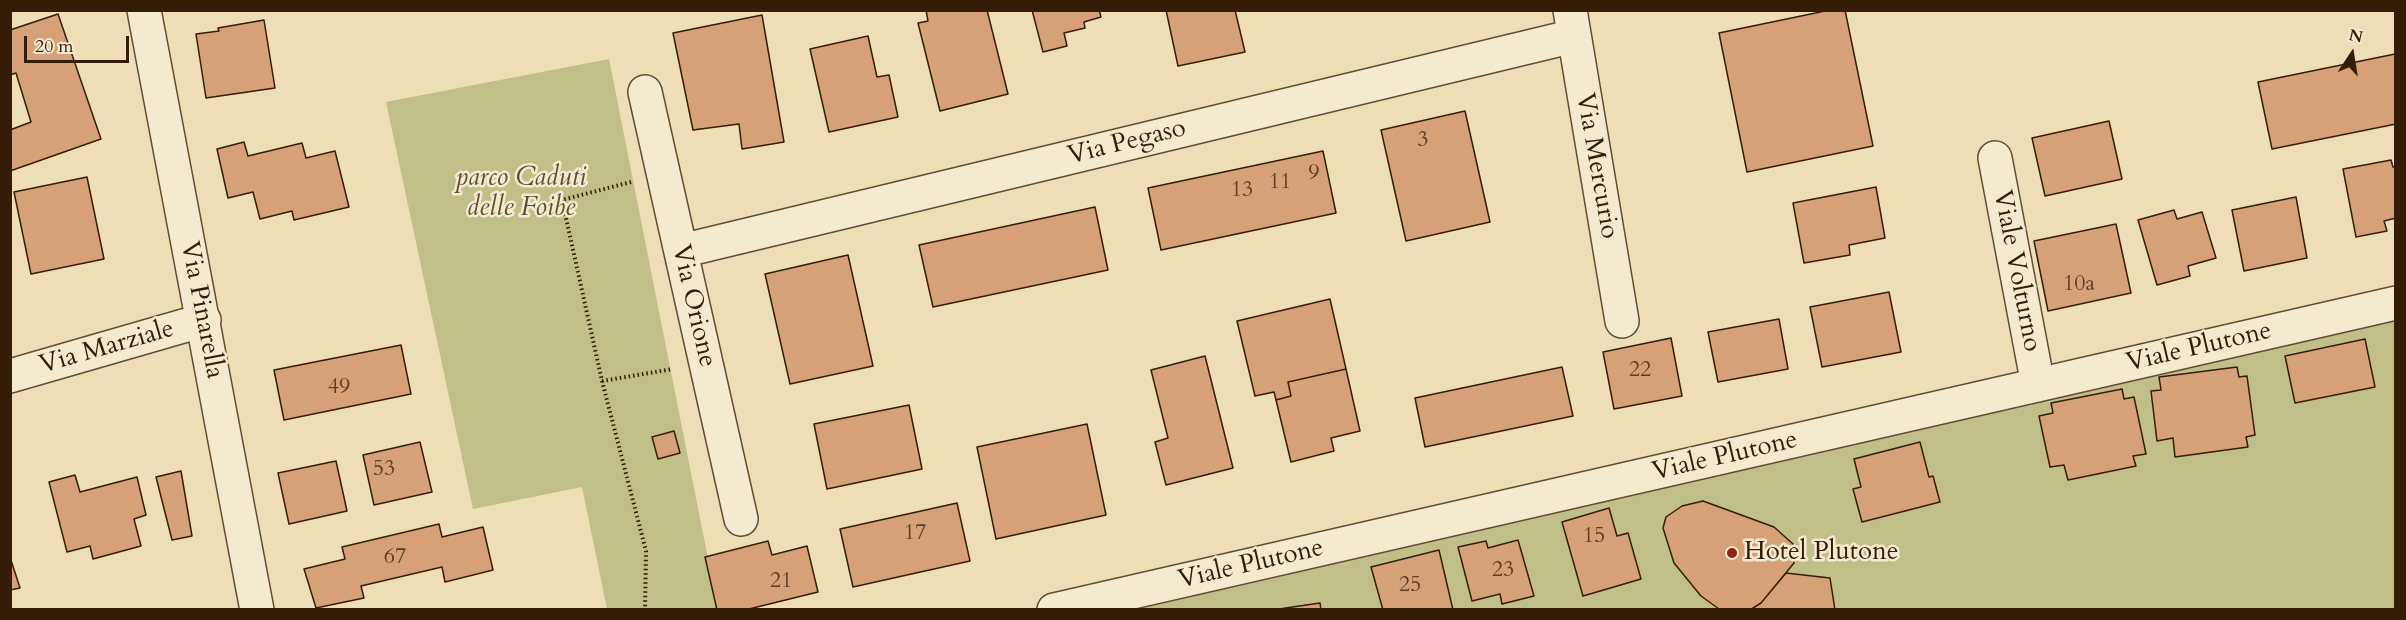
<!DOCTYPE html>
<html>
<head>
<meta charset="utf-8">
<style>
	body { margin:0 }
	#map { position:relative; width:2406px; height:620px; overflow:hidden; background:#eedeb5; font-family:Cardo,serif }
	canvas { display:block }
	.frame { position:absolute; inset:0; border:12px solid #341d06; pointer-events:none }
	.north { position:absolute; left:2322px; top:24px; width:60px; height:60px; -webkit-text-stroke:4px #f4eacf; paint-order:stroke; rotate:12deg; font-size:16px; font-weight:700; line-height:24px; text-align:center; color:#341d06 }
	.north::after { content:''; display:block; margin:auto; width:21px; height:27px; background:#341d06; clip-path:polygon(50% 0,100% 100%,50% 72%,0 100%) }
	.scale { position:absolute; left:24px; top:36px; width:105px; height:27px; box-sizing:border-box; border:3px solid #341d06; border-top:0; padding-left:8px; font-size:18px; line-height:21px; white-space:nowrap; color:#341d06; -webkit-text-stroke:4px #f4eacf; paint-order:stroke }
</style>
</head>
<body>
<div id="map">
<canvas width="2406" height="620"></canvas>
<div class="frame"></div>
<div class="north">N</div>
<div class="scale">20 m</div>
</div>
<script>
const ctx = document.querySelector('canvas').getContext('2d');
ctx.lineJoin = 'round';
function fillPath(path, color) { ctx.fillStyle = color; ctx.fill(path, 'evenodd'); }
const poly = rows => new Path2D(rows.map(r => 'M' + r).join(''));
function stroke(path, color, width, dash) { ctx.strokeStyle = color; ctx.lineWidth = width; ctx.lineCap = dash ? 'butt' : 'round'; ctx.setLineDash(dash || []); ctx.stroke(path); }
function write(font, color, halo, rows, align = 'center') {
  ctx.font = font + ' Cardo,serif'; ctx.lineWidth = 5; ctx.setLineDash([]); ctx.textBaseline = 'middle'; ctx.strokeStyle = halo; ctx.fillStyle = color; for (const [text, x, y, turn = 0] of rows) {
    ctx.save(); ctx.translate(x, y); ctx.rotate((+turn || 0) * Math.PI / 180); ctx.textAlign = isNaN(turn) ? turn : align; if (halo) ctx.strokeText(text, 0, 0); ctx.fillText(text, 0, 0); ctx.restore();
  }
}
const green = poly([
	[609,59,691,473,718,609,607,609,582,487,473,509,386,102],
	[2395,308,2395,609,1139,609]
]);
const building = poly([
	[926,10,987,10,1008,94,940,111,918,23,928,21,926,10],
	[1032,10,1099,10,1101,17,1084,22,1085,28,1064,33,1067,46,1043,52,1032,10],
	[1166,10,1235,10,1245,52,1178,66,1166,10],
	[1830,10,1845,10,1873,146,1747,172,1719,33,1830,10],
	[58,14,101,139,10,171,10,130,31,122,16,73,10,75,10,30,58,14],
	[762,15,784,142,742,149,739,124,693,130,673,33,762,15],
	[264,20,275,88,206,98,196,34,219,31,218,28,264,20],
	[868,36,877,77,889,75,898,117,829,132,810,49,868,36],
	[2395,54,2396,124,2272,149,2258,82,2395,54],
	[1465,111,1490,222,1406,241,1381,130,1465,111],
	[2109,121,2122,179,2045,196,2032,138,2109,121],
	[244,142,248,156,302,143,306,158,335,151,349,207,294,220,292,211,260,219,253,192,228,198,217,149,244,142],
	[1323,151,1336,213,1161,250,1148,188,1323,151],
	[2391,160,2393,167,2396,167,2396,218,2384,221,2387,231,2356,237,2343,169,2391,160],
	[87,177,104,259,31,274,14,192,87,177],
	[1876,187,1885,238,1849,245,1850,255,1804,263,1793,203,1876,187],
	[2296,197,2307,258,2244,271,2232,210,2296,197],
	[1095,207,1108,270,933,307,919,245,1095,207],
	[2174,210,2177,219,2202,212,2216,258,2188,266,2190,276,2157,285,2138,220,2174,210],
	[2116,224,2131,293,2048,311,2034,241,2116,224],
	[848,255,873,366,790,384,765,274,848,255],
	[1889,292,1901,352,1822,367,1810,307,1889,292],
	[1330,299,1346,369,1288,382,1291,396,1276,400,1274,392,1255,396,1237,321,1330,299],
	[1779,319,1788,369,1718,382,1708,332,1779,319],
	[1671,338,1682,396,1614,409,1603,352,1671,338],
	[2365,339,2375,387,2295,403,2285,356,2365,339],
	[401,345,411,394,284,420,274,370,401,345],
	[1205,356,1233,468,1166,485,1155,442,1168,438,1151,370,1205,356],
	[1562,367,1573,416,1425,447,1415,398,1562,367],
	[2237,367,2239,377,2247,376,2255,435,2246,437,2248,447,2175,457,2173,438,2157,441,2151,391,2161,390,2159,377,2237,367],
	[1346,369,1360,431,1331,438,1334,451,1291,462,1276,400,1291,396,1288,382,1346,369],
	[2122,389,2124,399,2134,397,2146,454,2133,456,2136,466,2068,480,2064,465,2050,467,2039,416,2053,413,2051,403,2122,389],
	[909,405,922,469,827,489,814,424,909,405],
	[1087,424,1106,515,996,539,977,447,1087,424],
	[674,431,680,453,658,459,652,437,674,431],
	[420,442,432,492,374,505,363,455,420,442],
	[1920,442,1929,477,1933,476,1940,502,1862,522,1853,489,1861,487,1854,459,1920,442],
	[336,461,347,511,289,524,278,473,336,461],
	[181,471,192,536,172,540,156,477,181,471],
	[75,475,80,492,137,477,146,515,134,519,141,546,93,559,90,546,67,552,49,482,75,475],
	[1703,501,1774,527,1793,544,1794,563,1761,603,1750,610,1719,609,1701,596,1674,563,1663,528,1666,517,1682,506,1703,501],
	[957,503,970,561,853,587,840,529,957,503],
	[1609,508,1617,536,1628,533,1641,579,1583,596,1562,522,1609,508],
	[439,524,442,537,483,527,493,570,445,582,442,567,361,586,364,598,316,608,304,569,345,559,342,547,439,524],
	[1518,540,1534,596,1502,604,1500,594,1472,601,1458,547,1486,541,1488,548,1518,540],
	[768,541,772,555,807,546,818,592,745,610,717,610,705,557,768,541],
	[1439,550,1453,610,1383,610,1371,567,1439,550],
	[10,557,20,588,10,590,10,557],
	[1786,573,1830,578,1835,610,1750,610,1761,603,1786,573],
	[1320,603,1321,610,1272,610,1320,603]
]);
const path = poly([
	[631,182,562,200,602,381,646,551,645,610],
	[602,381,673,369]
]);
const minor = poly([
	[144,10,257,610],
	[1570,10,1622,321],
	[645,92,741,519],
	[1995,158,2038,385],
	[681,251,1574,36],
	[10,376,204,320],
	[1054,610,2396,303]
]);
const markers = [
	[1732,553,6,"#8f2418"]
];
const numberNames = [
	["3",1423,141],
	["9",1314,174],
	["11",1280,183],
	["13",1242,191],
	["10a",2079,285],
	["22",1640,371],
	["49",339,388],
	["53",384,470],
	["17",915,534],
	["15",1594,537],
	["67",395,558],
	["23",1503,571],
	["21",781,582],
	["25",1410,586]
];
const streetNames = [
	["Via Pegaso",1127,143,-14],
	["Via Mercurio",1596,166,80],
	["Viale Volturno",2016,271,79],
	["Via Orione",693,306,77],
	["Via Pinarella",201,310,79],
	["Via Marziale",107,348,-16],
	["Viale Plutone",2199,348,-13],
	["Viale Plutone",1725,457,-13],
	["Viale Plutone",1251,565,-13]
];
const parkNames = [
	["parco Caduti",521,179],
	["delle Foibe",521,209]
];
const poiNames = [
	["Hotel Plutone",1744,553]
];
fillPath(green, '#c0bf88');
fillPath(building, '#d7a178');
stroke(building, '#341d06', 1.5);
stroke(minor, '#624d32', 36);
stroke(path, '#341d06', 4, [1.5, 3]);
stroke(minor, '#f4eacf', 33);
for (const [x, y, r, color] of markers) { const dot = new Path2D(); dot.arc(x, y, r, 0, 2 * Math.PI); ctx.fillStyle = color; ctx.fill(dot); stroke(dot, '#f4eacf', 2); }
write('22px', '#5d3e22', null, numberNames);
write('26px', '#341d06', '#f4eacf', streetNames);
write('italic 26px', '#5e4e2d', '#f4eacf', parkNames);
write('26px', '#341d06', '#f4eacf', poiNames, 'left');
</script>
</body>
</html>
